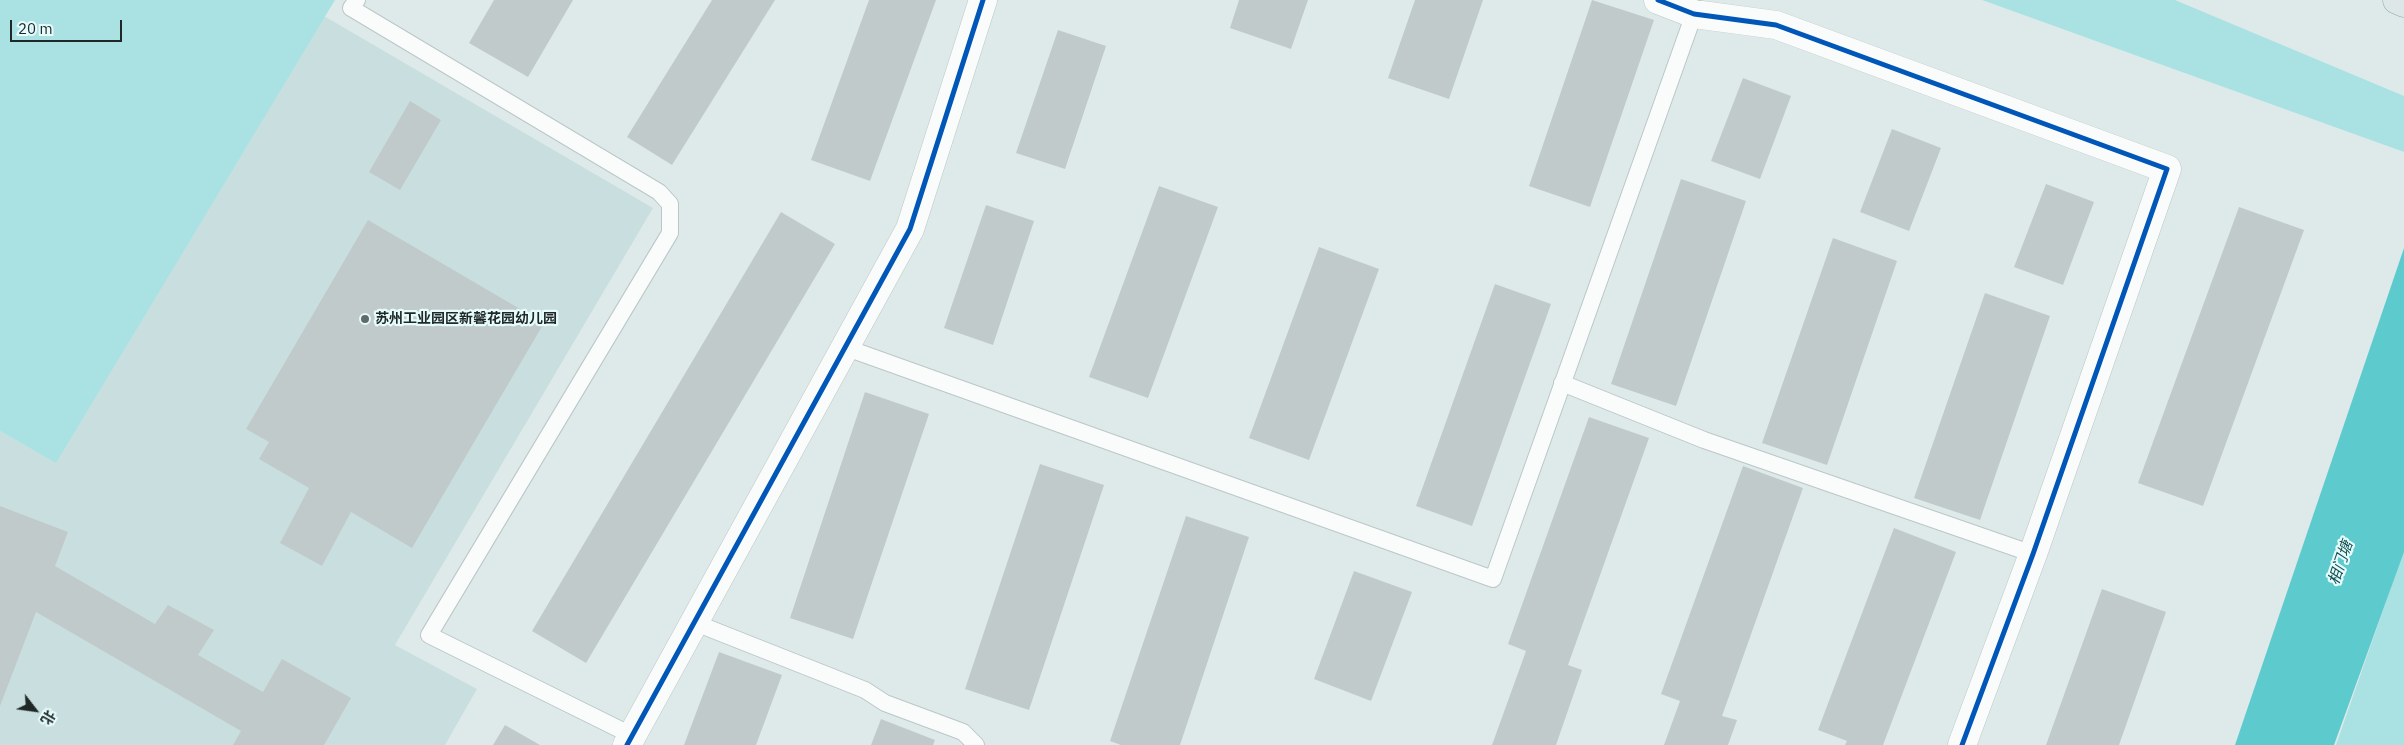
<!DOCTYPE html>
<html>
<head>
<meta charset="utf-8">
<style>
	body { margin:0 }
	#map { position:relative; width:2404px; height:745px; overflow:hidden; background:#deeaea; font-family:"IBM Plex Sans","Noto Sans SC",sans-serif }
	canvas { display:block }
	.north { position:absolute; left:10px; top:685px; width:50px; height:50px; -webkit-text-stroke:4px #e6fbfc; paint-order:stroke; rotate:120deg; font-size:14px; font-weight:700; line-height:20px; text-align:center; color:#1f2727 }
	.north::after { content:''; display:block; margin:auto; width:18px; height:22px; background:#1f2727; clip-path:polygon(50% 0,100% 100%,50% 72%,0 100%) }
	.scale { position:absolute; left:10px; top:20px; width:112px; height:22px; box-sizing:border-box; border:2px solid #1f2727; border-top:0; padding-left:6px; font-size:15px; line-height:18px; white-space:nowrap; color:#1f2727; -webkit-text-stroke:4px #e6fbfc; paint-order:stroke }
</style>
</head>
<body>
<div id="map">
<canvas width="2404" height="745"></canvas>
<div class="north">北</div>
<div class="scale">20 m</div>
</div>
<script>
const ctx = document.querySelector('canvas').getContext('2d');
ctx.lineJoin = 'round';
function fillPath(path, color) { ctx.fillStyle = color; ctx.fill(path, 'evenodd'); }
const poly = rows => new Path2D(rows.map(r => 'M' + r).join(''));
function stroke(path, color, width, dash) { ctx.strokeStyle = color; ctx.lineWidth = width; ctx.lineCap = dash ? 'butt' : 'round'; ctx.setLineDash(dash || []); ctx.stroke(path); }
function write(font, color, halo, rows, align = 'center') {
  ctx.font = font + ' "IBM Plex Sans","Noto Sans SC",sans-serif'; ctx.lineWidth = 4.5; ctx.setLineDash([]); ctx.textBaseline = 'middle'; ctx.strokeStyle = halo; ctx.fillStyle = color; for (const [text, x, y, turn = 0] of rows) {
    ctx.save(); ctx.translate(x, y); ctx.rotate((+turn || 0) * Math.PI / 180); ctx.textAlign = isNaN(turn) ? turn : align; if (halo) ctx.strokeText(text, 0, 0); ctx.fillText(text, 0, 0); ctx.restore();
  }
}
const built = poly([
	[324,16,653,208,395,645,477,689,445,745,0,745,0,431,56,462]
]);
const green = poly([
	[0,0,335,0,56,463,0,431],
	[1982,0,2175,0,2404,96,2404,152],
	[2404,550,2404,745,2336,745]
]);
const water = poly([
	[2404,248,2404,552,2334,745,2235,745]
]);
const building = poly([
	[494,0,573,0,528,77,469,43],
	[712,0,775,0,672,165,627,137],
	[869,0,936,0,870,181,811,160],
	[1239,0,1308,0,1291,49,1230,28],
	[1415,0,1483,0,1449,99,1388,78],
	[1592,0,1654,20,1590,207,1529,186],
	[1058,30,1106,46,1065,169,1016,153],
	[1743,78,1791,96,1760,179,1711,161],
	[410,101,441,120,400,190,369,172],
	[1892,129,1941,148,1909,231,1860,212],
	[1681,179,1746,201,1676,406,1611,384],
	[2046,184,2094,202,2063,285,2014,267],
	[1159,186,1218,207,1148,398,1089,377],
	[986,205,1034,221,993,345,944,328],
	[2239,207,2304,230,2203,506,2138,483],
	[781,212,835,244,586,663,532,631],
	[368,220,544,323,412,548,351,512,322,566,280,543,309,488,259,459,269,442,246,429],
	[1833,238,1897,261,1827,465,1762,443],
	[1319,247,1379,269,1309,460,1249,438],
	[1495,284,1551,304,1472,526,1416,506],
	[1985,293,2050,316,1980,520,1914,498],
	[865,392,929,414,853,639,790,618],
	[1589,417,1649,438,1568,665,1582,670,1556,745,1492,745,1526,651,1508,644],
	[1040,464,1104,485,1029,710,965,689],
	[1743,466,1803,488,1722,716,1737,720,1728,745,1664,745,1680,701,1661,694],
	[0,506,68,532,55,566,155,624,168,605,214,630,198,655,263,692,282,659,351,698,324,745,233,745,241,731,36,612,0,706],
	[1186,516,1249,537,1180,745,1121,745,1110,741],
	[1894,528,1956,552,1883,745,1845,745,1847,741,1818,730],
	[1354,571,1412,592,1371,701,1314,679],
	[2102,589,2166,612,2119,745,2046,745],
	[719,652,782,675,756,745,684,745],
	[881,719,935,740,933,745,871,745],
	[505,725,540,745,493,745]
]);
const service = poly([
	[357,0,351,8,659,192,670,204,670,233,429,635,631,735],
	[844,347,1493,579,1694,14],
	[1562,383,1704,440,2033,554],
	[693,622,865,690,885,703,963,732,976,745]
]);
const minor = poly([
	[1658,0,1694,14,1776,25,2167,169,2033,554,1962,745],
	[627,745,910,229,983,0]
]);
const primary = poly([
	[2397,0,2404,3]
]);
const cycleway = poly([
	[1658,0,1694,14,1776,25,2167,169,2033,554,1962,745],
	[627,745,910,229,983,0]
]);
const markers = [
	[365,319,5,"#626b6b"]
];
const poiNames = [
	["苏州工业园区新馨花园幼儿园",375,319]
];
const waterNames = [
	["相门塘",2341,563,-71]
];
fillPath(built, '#c9dfdf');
fillPath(green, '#aae2e3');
fillPath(water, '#5dcace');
fillPath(building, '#c1caca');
stroke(service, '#bcc6c6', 18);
stroke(minor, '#bcc6c6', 29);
stroke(primary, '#93a6a6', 29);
stroke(service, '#fafcfc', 16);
stroke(minor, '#fafcfc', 28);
stroke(primary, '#dde7e7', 28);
stroke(cycleway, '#0057b8', 5);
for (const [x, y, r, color] of markers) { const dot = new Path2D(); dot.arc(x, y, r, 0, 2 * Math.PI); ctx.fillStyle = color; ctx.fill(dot); stroke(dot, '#e6fbfc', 2); }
write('bold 14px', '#1f2727', '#e6fbfc', poiNames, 'left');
write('italic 15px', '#165253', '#e6fbfc', waterNames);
</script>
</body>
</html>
